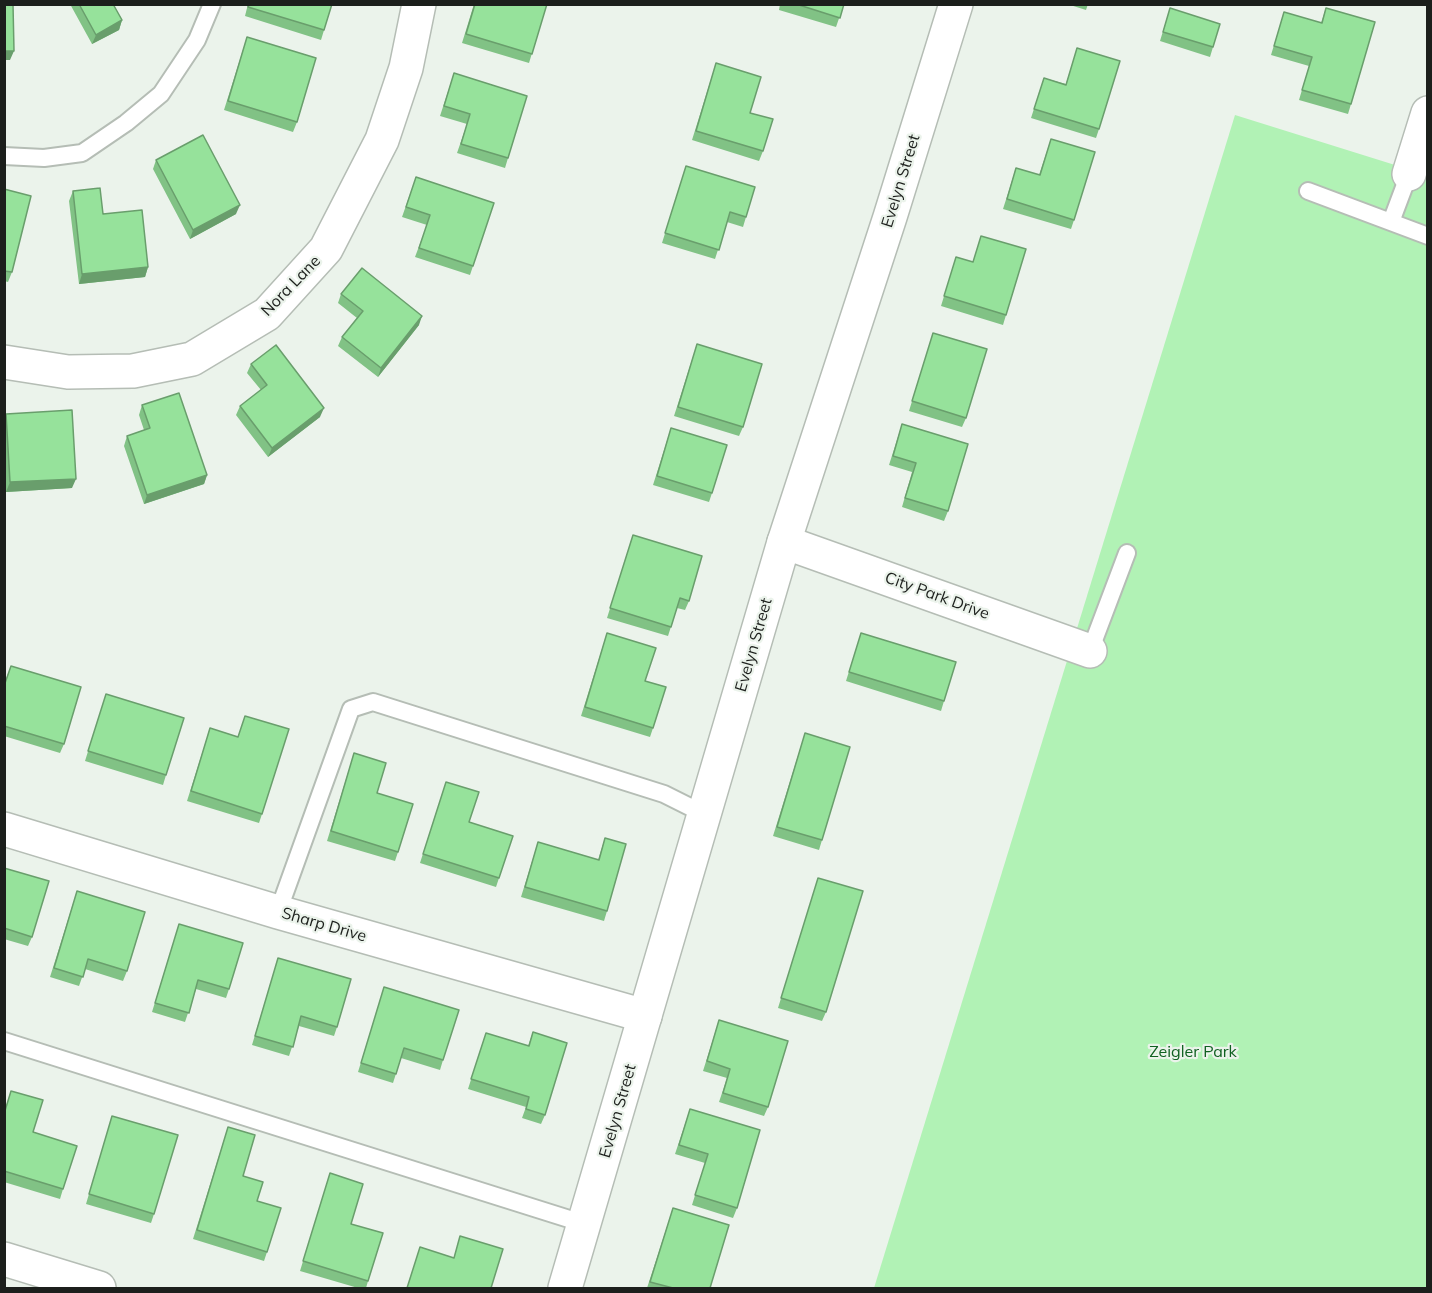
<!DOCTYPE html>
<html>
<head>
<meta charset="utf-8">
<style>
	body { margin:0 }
	#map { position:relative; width:1432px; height:1293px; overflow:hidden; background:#ebf3eb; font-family:Mulish,sans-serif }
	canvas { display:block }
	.frame { position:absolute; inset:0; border:6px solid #1c1f1c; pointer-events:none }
</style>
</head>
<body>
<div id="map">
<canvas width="1432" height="1293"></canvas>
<div class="frame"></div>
</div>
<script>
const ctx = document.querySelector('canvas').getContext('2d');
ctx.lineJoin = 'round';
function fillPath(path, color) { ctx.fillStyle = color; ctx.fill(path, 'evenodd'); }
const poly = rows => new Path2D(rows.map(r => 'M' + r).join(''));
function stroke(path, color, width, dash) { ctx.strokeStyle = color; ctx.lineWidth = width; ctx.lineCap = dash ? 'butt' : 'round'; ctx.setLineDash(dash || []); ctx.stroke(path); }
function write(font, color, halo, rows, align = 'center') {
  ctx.font = font + ' Mulish,sans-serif'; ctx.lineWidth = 4.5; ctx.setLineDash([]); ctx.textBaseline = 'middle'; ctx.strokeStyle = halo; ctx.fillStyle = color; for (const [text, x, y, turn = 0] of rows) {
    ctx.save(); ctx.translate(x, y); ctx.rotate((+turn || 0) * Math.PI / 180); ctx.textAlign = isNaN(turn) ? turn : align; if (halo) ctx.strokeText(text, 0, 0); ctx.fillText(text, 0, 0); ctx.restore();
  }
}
const green = poly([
	[1235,115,1427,175,1427,1288,874,1288]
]);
const lane = poly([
	[4,156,44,158,82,153,126,123,161,94,197,40,212,4],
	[1308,191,1428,236],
	[1391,222,1409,174],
	[1090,651,1127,553],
	[278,912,351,709,373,702,664,794,704,814],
	[4,1041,585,1224]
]);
const street = poly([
	[1409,174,1428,113],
	[4,362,68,372,133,371,192,359,267,314,326,249,382,140,406,68,419,4],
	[784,542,1090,651],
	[4,829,278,912,645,1016]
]);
const secondary = poly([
	[4,1259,99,1288],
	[565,1288,784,542,890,217,956,4]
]);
const wall = poly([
	[70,4,113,4,122,20,119,30,92,44],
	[248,4,332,4,321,40,245,16],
	[474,4,547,4,529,63,462,43],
	[780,4,844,4,836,27,779,10],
	[1067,4,1088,4,1086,10],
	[1170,8,1213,47,1210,57,1160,41],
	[1326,8,1351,104,1348,114,1299,100,1309,66,1271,55,1284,12,1321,23],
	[247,37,297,122,293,132,224,110],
	[1077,48,1099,129,1096,138,1031,118,1044,78,1066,84],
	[716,63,750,113,763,151,759,161,692,140],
	[454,73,508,158,505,168,457,153,467,124,440,116],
	[1051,139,1074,220,1071,229,1003,209,1016,168,1039,175],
	[156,160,236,214,190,239,153,169],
	[686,166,746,217,743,227,727,222,715,259,662,243],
	[416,177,494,203,470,275,415,257,427,225,402,217],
	[4,189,12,272,8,282,4,281],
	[73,191,103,214,148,267,145,277,79,284,69,201],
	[981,236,1006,315,1003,325,941,306,956,257,973,262],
	[341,294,419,325,378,377,338,346,342,337,357,318,338,303],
	[933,333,966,418,962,427,909,411],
	[697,344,743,427,739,436,674,416],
	[251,364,320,417,268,457,236,415,240,406,261,390,247,373],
	[142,405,207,475,204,484,144,504,124,446,127,436,144,430,139,415],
	[6,414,72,488,6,492,4,458,4,418],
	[902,424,948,511,944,521,902,507,912,472,889,465],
	[671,428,712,493,709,502,653,485],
	[633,535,689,601,685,610,677,608,668,636,607,618],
	[607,633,645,681,653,728,650,737,581,716],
	[861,633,944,701,941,711,846,681],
	[11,666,64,744,60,753,4,736,4,684],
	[106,694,166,775,163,785,85,761],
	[245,716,262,814,259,823,187,801,210,728,238,737],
	[805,733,822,840,819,850,773,836],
	[354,753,377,793,398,852,395,861,327,841],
	[443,791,469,822,499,878,496,887,420,863],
	[605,838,607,911,604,921,521,897,538,842,598,860],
	[4,868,32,937,28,946,4,939],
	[818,878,826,1012,822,1021,778,1008],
	[77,891,127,971,123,981,85,969,79,986,50,977],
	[179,924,229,989,226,998,196,989,185,1022,152,1012],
	[278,958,337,1027,334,1036,299,1026,289,1056,252,1045],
	[384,987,443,1060,440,1070,401,1058,393,1083,358,1072],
	[719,1020,768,1107,764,1116,719,1102,727,1078,703,1071],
	[533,1032,545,1115,541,1124,522,1118,526,1107,468,1089,483,1042,528,1046],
	[11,1091,63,1189,60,1199,4,1182,4,1112],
	[690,1109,737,1208,733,1218,692,1205,705,1163,675,1154],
	[112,1116,154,1214,151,1223,86,1204],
	[228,1127,243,1176,257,1201,267,1252,264,1261,193,1239],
	[330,1173,368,1281,366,1288,358,1288,300,1271],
	[673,1208,710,1288,647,1288]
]);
const shadedWall = poly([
	[122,20,119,30,92,44,96,35],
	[4,51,14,51,10,60,4,60],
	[240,205,236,214,190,239,193,230],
	[148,267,145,277,79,284,82,274],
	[422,316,419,325,378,377,381,368],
	[324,408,320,417,268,457,272,448],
	[207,475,204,484,144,504,147,495],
	[76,479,72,488,6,492,10,482]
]);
const building = poly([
	[4,4,13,4,14,51,4,51,4,4],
	[79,4,113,4,122,20,96,35,79,4],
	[249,4,332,4,324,30,248,7,249,4],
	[475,4,547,4,532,54,466,34,475,4],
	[796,4,844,4,840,18,796,4],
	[1170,8,1220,24,1213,47,1163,32,1170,8],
	[1326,8,1375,22,1351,104,1302,90,1312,57,1274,46,1284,12,1322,23,1326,8],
	[247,37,316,58,297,122,228,101,247,37],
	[1077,48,1120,61,1099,129,1034,109,1044,78,1066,85,1077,48],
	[716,63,761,77,750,113,773,119,763,151,696,131,716,63],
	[454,73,527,96,508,158,461,144,470,114,444,106,454,73],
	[203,135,240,205,193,230,156,160,203,135],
	[1051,139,1095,152,1074,220,1007,199,1016,168,1040,175,1051,139],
	[686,166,755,187,746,217,730,212,719,250,665,233,686,166],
	[416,177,494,203,473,266,419,248,430,215,406,207,416,177],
	[100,188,103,214,142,210,148,267,82,274,73,191,100,188],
	[4,189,31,196,12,272,4,271,4,189],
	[981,236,1026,249,1006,315,944,296,956,257,973,262,981,236],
	[362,268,422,316,381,368,342,337,363,311,341,294,362,268],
	[933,333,987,349,966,418,912,401,933,333],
	[697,344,762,364,743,427,678,407,697,344],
	[276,345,324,408,272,448,240,406,267,385,251,364,276,345],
	[179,393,207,475,147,495,127,436,150,428,142,405,179,393],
	[72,410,76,479,10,482,6,414,72,410],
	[902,424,968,444,948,511,905,498,916,463,893,456,902,424],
	[671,428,727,445,712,493,657,476,671,428],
	[633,535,702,556,689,601,680,598,671,627,610,608,633,535],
	[607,633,656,648,645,681,666,687,653,728,585,707,607,633],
	[861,633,956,662,944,701,849,672,861,633],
	[11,666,81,687,64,744,4,726,4,686,11,666],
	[106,694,184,718,166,775,88,751,106,694],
	[245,716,289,729,262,814,191,791,210,728,238,737,245,716],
	[805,733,850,747,822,840,777,827,805,733],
	[354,753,386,763,377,793,413,804,398,852,331,831,354,753],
	[446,782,479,792,469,822,513,836,499,878,423,854,446,782],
	[605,838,626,844,607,911,525,887,538,842,599,860,605,838],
	[4,868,49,881,32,937,4,928,4,868],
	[818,878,863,891,826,1012,781,998,818,878],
	[77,891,145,912,127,971,88,959,83,977,54,968,77,891],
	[179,924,243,943,229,989,198,980,189,1013,155,1003,179,924],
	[278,958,351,979,337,1027,301,1016,293,1047,255,1036,278,958],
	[384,987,459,1010,443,1060,404,1048,396,1074,361,1063,384,987],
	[719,1020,788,1041,768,1107,723,1093,730,1069,707,1061,719,1020],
	[533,1032,567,1043,545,1115,526,1109,529,1097,471,1079,486,1033,529,1046,533,1032],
	[11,1091,43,1100,33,1132,77,1146,63,1189,4,1171,4,1114,11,1091],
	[690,1109,760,1130,737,1208,695,1195,708,1154,679,1145,690,1109],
	[112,1116,178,1135,154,1214,89,1194,112,1116],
	[228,1127,255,1135,243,1176,263,1182,257,1201,281,1208,267,1252,197,1230,228,1127],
	[330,1173,363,1184,351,1224,383,1233,368,1281,303,1261,330,1173],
	[673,1208,729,1225,710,1288,673,1288,650,1282,673,1208],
	[460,1236,503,1249,491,1288,407,1288,420,1247,454,1258,460,1236]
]);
const streetNames = [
	["Evelyn Street",901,181,-73],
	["Nora Lane",291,286,-46],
	["City Park Drive",937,596,20],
	["Evelyn Street",754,645,-74],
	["Sharp Drive",324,925,16],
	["Evelyn Street",618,1111,-74]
];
const parkNames = [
	["Zeigler Park",1193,1052]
];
fillPath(green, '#b1f2b5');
stroke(lane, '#b5bdb5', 20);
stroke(street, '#b5bdb5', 36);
stroke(secondary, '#b5bdb5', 36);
stroke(lane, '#fff', 16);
stroke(street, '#fff', 33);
stroke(secondary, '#fff', 33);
fillPath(wall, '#81c285');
fillPath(shadedWall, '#699e6c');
fillPath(building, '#96e29b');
stroke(building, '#699e6c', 1.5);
write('16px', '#1c1f1c', '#ebf3eb', streetNames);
write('16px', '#106121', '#ebf3eb', parkNames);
</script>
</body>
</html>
